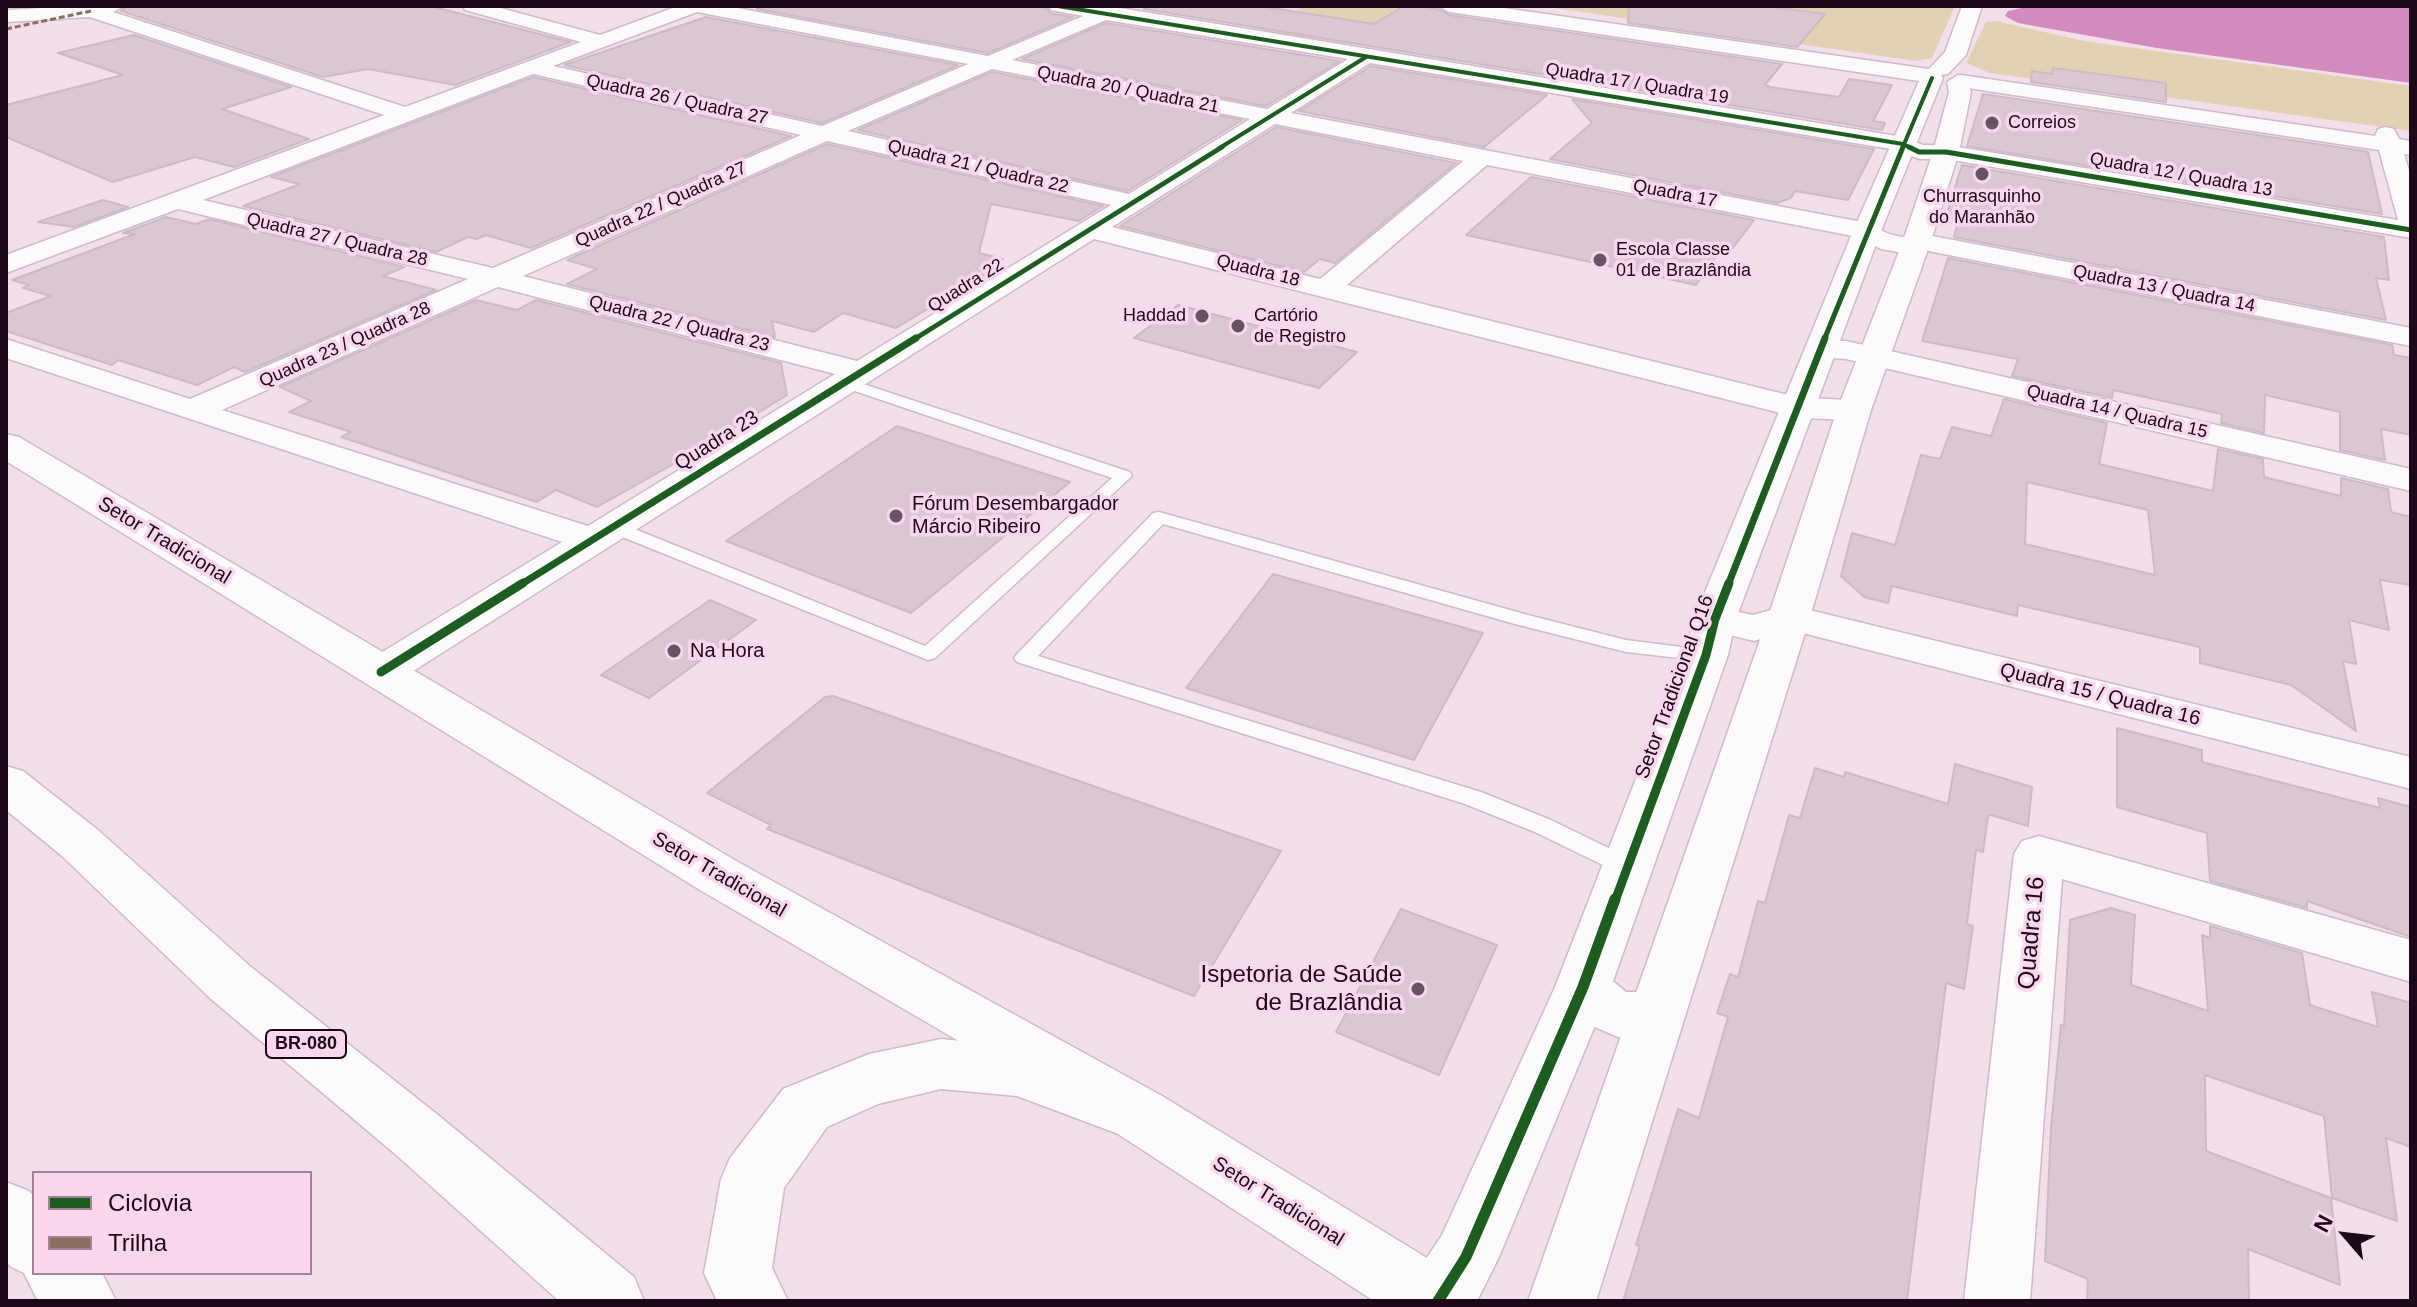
<!DOCTYPE html>
<html>
<head>
<meta charset="utf-8">
<style>
	body { margin:0 }
	#map { position:relative; width:2417px; height:1307px; overflow:hidden; background:#f3dfec; font-family:Arial,sans-serif }
	canvas { display:block }
	.frame { position:absolute; inset:0; border:8px solid #1c0816; pointer-events:none }
	.legend { position:absolute; left:32px; top:1171px; width:280px; height:104px; box-sizing:border-box; background:#fbd7ee; border:2px solid #a28498; margin:0; padding:10px 14px; list-style:none; font-size:24px; color:#1c0816 }
	.legend li { display:flex; align-items:center; gap:16px; height:40px }
	.legend b { width:40px; border:2px solid #a28498 }
	.north { position:absolute; left:2305px; top:1195px; width:80px; height:80px; -webkit-text-stroke:6px #fbd7ee; paint-order:stroke; rotate:298deg; font-size:22px; font-weight:700; line-height:32px; text-align:center; color:#1c0816 }
	.north::after { content:''; display:block; margin:auto; width:28px; height:36px; background:#1c0816; clip-path:polygon(50% 0,100% 100%,50% 72%,0 100%) }
</style>
</head>
<body>
<div id="map">
<canvas width="2417" height="1307"></canvas>
<div class="frame"></div>
<ul class="legend">
<li><b style="height:10px;background:#1b5e20"></b>Ciclovia</li>
<li><b style="height:10px;background:#8d6e63"></b>Trilha</li>
</ul>
<div class="north">N</div>
</div>
<script>
const ctx = document.querySelector('canvas').getContext('2d');
ctx.lineJoin = 'round';
function fillPath(path, color) { ctx.fillStyle = color; ctx.fill(path, 'evenodd'); }
const poly = rows => new Path2D(rows.map(r => 'M' + r).join(''));
function stroke(path, color, width, dash) { ctx.strokeStyle = color; ctx.lineWidth = width; ctx.lineCap = dash ? 'butt' : 'round'; ctx.setLineDash(dash || []); ctx.stroke(path); }
function write(font, color, halo, rows, align = 'center') {
  ctx.font = font + ' Arial,sans-serif'; ctx.lineWidth = 7; ctx.setLineDash([]); ctx.textBaseline = 'middle'; ctx.strokeStyle = halo; ctx.fillStyle = color; for (const [text, x, y, turn = 0] of rows) {
    ctx.save(); ctx.translate(x, y); ctx.rotate((+turn || 0) * Math.PI / 180); ctx.textAlign = isNaN(turn) ? turn : align; if (halo) ctx.strokeText(text, 0, 0); ctx.fillText(text, 0, 0); ctx.restore();
  }
}
const green = poly([
	[1305,6,1404,6,1336,48,1254,34],
	[1955,6,1932,58,1915,61,1548,7],
	[1996,21,2084,41,2411,86,2411,131,1990,73,1966,63,1986,22]
]);
const water = poly([
	[2031,6,2411,6,2411,83,2157,48,2018,23,2005,16,2008,11]
]);
const building = poly([
	[127,6,430,6,571,42,455,85,368,69,323,77,121,11,127,6],
	[764,6,1036,6,1047,8,1050,13,1073,17,988,53,757,9,764,6],
	[1150,6,1259,6,1374,24,1404,6,1419,6,1438,9,1449,15,1782,64,1765,85,1770,87,1839,97,1849,79,1892,85,1873,121,1885,123,1882,130,1144,9,1150,6],
	[1629,6,1764,6,1825,14,1797,47,1628,23,1629,6],
	[706,17,958,65,822,123,564,65,706,17],
	[1106,23,1340,61,1266,106,1022,59,1106,23],
	[134,35,291,87,222,109,309,139,234,167,195,157,113,182,6,137,6,105,123,75,58,53,134,35],
	[1371,66,1547,95,1484,147,1299,111,1371,66],
	[2053,68,2166,83,2166,102,2031,82,2032,71,2052,74,2053,68],
	[992,72,1242,120,1128,191,858,130,992,72],
	[533,77,791,136,531,248,486,235,477,239,468,237,436,252,243,206,300,184,271,177,533,77],
	[1983,94,2364,151,2368,152,2382,214,1967,146,1983,94],
	[1572,99,1873,149,1874,149,1848,200,1795,191,1791,198,1777,203,1550,159,1592,123,1572,99],
	[1276,127,1456,163,1335,263,1320,259,1304,272,1120,226,1276,127],
	[827,144,1103,206,1079,221,991,204,979,253,1003,259,990,267,996,268,896,328,843,313,814,332,772,321,775,337,567,284,597,269,567,260,827,144],
	[1962,165,2384,237,2389,280,2376,278,2386,320,1954,237,1958,220,1946,216,1962,165],
	[1531,177,1754,220,1732,249,1723,247,1696,285,1466,235,1531,177],
	[103,200,128,207,74,227,38,222,103,200],
	[166,217,196,224,209,219,404,267,383,276,436,290,245,372,234,367,197,385,118,360,112,365,6,331,6,313,51,296,23,288,29,285,12,280,135,234,123,233,166,217],
	[1948,258,2392,345,2394,355,2411,358,2411,435,2381,429,2385,460,2340,450,2340,412,2265,395,2264,433,2221,423,2222,414,2113,390,2112,398,2012,376,2018,359,1922,341,1948,258],
	[476,300,517,310,536,300,781,363,787,395,702,448,597,507,556,490,537,502,341,437,351,432,289,412,311,401,280,387,476,300],
	[1178,305,1319,342,1357,352,1319,388,1134,338,1178,305],
	[2004,399,2107,423,2099,464,2213,491,2218,449,2263,459,2264,477,2341,496,2341,478,2388,489,2391,512,2411,517,2411,585,2380,580,2389,630,2349,620,2356,664,2343,661,2356,731,2291,685,2200,663,2200,647,2018,605,2017,616,1892,586,1888,603,1864,597,1841,576,1852,533,1895,545,1921,455,1940,459,1952,427,1991,436,2004,399],
	[2027,482,2148,510,2155,575,2025,544,2027,482],
	[897,426,1070,482,911,613,726,541,897,426],
	[1273,574,1483,633,1414,760,1186,688,1273,574],
	[710,600,756,620,649,698,601,675,710,600],
	[833,696,1281,851,1194,996,767,829,771,825,707,793,825,697,833,696],
	[2117,728,2202,750,2202,762,2380,808,2378,798,2411,807,2411,937,2307,901,2307,908,2210,881,2207,833,2117,807,2117,728],
	[1955,764,2032,787,2028,826,1991,815,1988,816,1983,852,1976,850,1967,924,1973,926,1964,989,1946,983,1907,1301,1623,1301,1640,1246,1636,1245,1678,1109,1699,1118,1728,1017,1717,1013,1730,974,1738,977,1758,901,1765,903,1789,815,1800,818,1815,768,1844,777,1845,772,1948,804,1955,764],
	[2111,908,2135,915,2131,985,2208,1011,2202,935,2210,938,2210,926,2302,953,2310,1005,2378,1027,2372,992,2411,1003,2411,1147,2386,1138,2397,1221,2332,1198,2324,1116,2205,1075,2206,1151,2331,1198,2340,1285,2248,1249,2249,1301,2087,1301,2088,1279,2045,1261,2051,1127,2061,1025,2064,1026,2070,920,2111,908],
	[1401,909,1497,945,1439,1075,1336,1032,1401,909]
]);
const service = poly([
	[842,377,1130,472,1132,476,935,658,928,660,605,530,602,526,605,522,617,522,925,646,1112,478,837,385,834,382,842,377],
	[1159,512,1528,615,1626,640,1713,651,1716,655,1706,661,1626,652,1515,624,1163,524,1038,656,1481,792,1551,820,1633,860,1637,866,1633,872,1625,875,1617,872,1535,832,1465,804,1017,662,1014,658,1017,654,1153,513,1159,512]
]);
const minor = poly([
	[79,6,124,6,113,12,405,107,581,42,465,10,463,6,493,6,600,35,678,6,727,6,988,56,1083,16,1051,10,1049,6,1108,6,1903,137,1923,145,1946,145,2398,220,2379,150,1961,87,1950,81,1961,75,2375,136,2378,129,2386,127,2394,129,2399,139,2411,141,2411,155,2404,154,2411,177,2411,238,1946,159,1919,159,1897,150,1370,63,1291,113,1867,223,1889,234,1902,237,1917,233,2411,328,2411,346,1918,249,1903,253,1881,249,1858,237,1487,165,1347,285,1800,398,1854,400,1866,403,1871,410,1866,417,1854,420,1800,418,1094,239,396,682,381,686,366,682,360,672,366,662,562,542,6,358,6,339,190,399,468,279,178,209,6,273,6,255,384,115,90,17,6,22,6,10,79,6],
	[697,12,968,64,822,126,553,66,697,12],
	[1106,20,1348,59,1267,109,1012,60,1106,20],
	[992,69,1250,119,1129,194,848,131,992,69],
	[533,74,801,135,493,268,203,200,533,74],
	[1275,124,1463,161,1320,279,1112,227,1275,124],
	[827,141,1111,205,857,361,523,276,827,141],
	[498,287,835,374,588,526,222,410,498,287],
	[1822,341,1846,341,2411,469,2411,491,1846,359,1811,357,1806,350,1811,343,1822,341],
	[1789,605,2411,757,2411,789,1791,630,1754,641,1701,628,1695,619,1701,610,1715,607,1753,615,1789,605],
	[2039,836,2411,940,2411,982,2062,879,2030,1301,1964,1301,2014,854,2022,841,2039,836],
	[1583,965,1602,972,1626,992,1656,992,1675,999,1683,1015,1675,1031,1643,1040,1618,1037,1581,1021,1564,1002,1556,987,1564,972,1583,965]
]);
const tertiary = poly([
	[1439,6,1490,6,1929,69,1945,52,1962,6,1982,6,1966,55,1948,74,1941,75,1943,78,1881,231,1736,619,1728,655,1611,987,1499,1257,1477,1301,1404,1301,1414,1277,1442,1235,1555,987,1684,655,1694,619,1853,231,1919,81,1449,12,1439,6],
	[1958,75,1966,77,1971,92,1959,152,1931,241,1871,410,1810,617,1596,1301,1528,1301,1768,617,1837,410,1903,241,1933,152,1949,92,1947,82,1958,75]
]);
const secondary = poly([
	[6,434,19,437,738,862,1162,1096,1458,1277,1468,1301,1374,1301,1118,1134,700,890,6,461,6,434]
]);
const trunk = poly([
	[6,766,23,771,98,830,251,967,438,1115,634,1277,644,1301,559,1301,394,1153,211,999,62,856,6,810,6,766],
	[941,1039,1019,1046,1162,1096,1171,1115,1162,1134,1140,1142,1017,1096,941,1089,878,1104,827,1127,784,1188,772,1268,788,1301,717,1301,704,1273,721,1179,730,1158,783,1089,869,1054,941,1039],
	[6,1182,29,1191,34,1196,34,1273,102,1273,116,1301,38,1301,24,1273,11,1267,6,1262,6,1182]
]);
const quiet = poly([
	[6,29,91,11]
]);
const cyclewayFar4 = poly([
	[1058,6,1903,144,1913,149],
	[1218,149,1366,57],
	[1902,149,1932,78]
]);
const cyclewayFar3 = poly([
	[1909,147,1919,152,1946,152,2411,230],
	[913,340,1222,147],
	[1824,340,1903,147]
]);
const cyclewayFar2 = poly([
	[520,585,916,338],
	[1728,585,1825,338]
]);
const cyclewayFar1 = poly([
	[381,672,523,583],
	[1615,901,1706,655,1715,619,1729,583]
]);
const cycleway = poly([
	[1438,1301,1466,1257,1583,987,1615,899]
]);
const markers = [
	[1992,123,8,"#675361"],
	[1982,174,8,"#675361"],
	[1600,260,8,"#675361"],
	[1202,316,8,"#675361"],
	[1238,326,8,"#675361"],
	[896,516,8,"#675361"],
	[674,651,8,"#675361"],
	[1418,989,8,"#675361"]
];
const farStreetnames = [
	["Quadra 17 / Quadra 19",1637,84,9],
	["Quadra 20 / Quadra 21",1128,90,11],
	["Quadra 26 / Quadra 27",677,100,12],
	["Quadra 21 / Quadra 22",978,167,13],
	["Quadra 12 / Quadra 13",2181,175,10],
	["Quadra 17",1675,194,11],
	["Quadra 22 / Quadra 27",661,205,-24],
	["Quadra 27 / Quadra 28",337,240,13],
	["Quadra 18",1258,271,14],
	["Quadra 22",966,286,-32],
	["Quadra 13 / Quadra 14",2164,289,11],
	["Quadra 22 / Quadra 23",679,324,14],
	["Quadra 23 / Quadra 28",345,345,-24],
	["Quadra 14 / Quadra 15",2117,412,13]
];
const farPoinames = [
	["Correios",2008,123],
	["Churrasquinho",1982,197,"center"],
	["do Maranhão",1982,218,"center"],
	["Escola Classe",1616,250],
	["01 de Brazlândia",1616,271],
	["Haddad",1186,316,"right"],
	["Cartório",1254,316],
	["de Registro",1254,337]
];
const shields = [
	[306,1044,80]
];
const shieldNames = [
	["BR-080",306,1044]
];
const streetNames = [
	["Quadra 23",717,441,-32],
	["Setor Tradicional",164,541,31],
	["Setor Tradicional Q16",1675,687,-70],
	["Quadra 15 / Quadra 16",2100,695,14],
	["Setor Tradicional",719,875,30],
	["Setor Tradicional",1278,1202,32]
];
const poiNames = [
	["Fórum Desembargador",912,504],
	["Márcio Ribeiro",912,527],
	["Na Hora",690,651]
];
const nearStreetnames = [
	["Quadra 16",2032,933,-85]
];
const nearPoinames = [
	["Ispetoria de Saúde",1402,975],
	["de Brazlândia",1402,1003]
];
fillPath(green, '#e2d2b3');
fillPath(water, '#d38abd');
fillPath(building, '#dbc7d4');
stroke(building, '#cebac7', 2);
stroke(service, '#cfbbc8', 3);
stroke(minor, '#cfbbc8', 3);
stroke(tertiary, '#cfbbc8', 3);
stroke(secondary, '#cfbbc8', 3);
stroke(trunk, '#cfbbc8', 3);
fillPath(service, '#fdfafc');
fillPath(minor, '#fdfafc');
fillPath(tertiary, '#fdfafc');
fillPath(secondary, '#fdfafc');
fillPath(trunk, '#fdfafc');
stroke(quiet, '#8d6e63', 3, [6, 3]);
stroke(cyclewayFar4, '#1b5e20', 4);
stroke(cyclewayFar3, '#1b5e20', 5);
stroke(cyclewayFar2, '#1b5e20', 7);
stroke(cyclewayFar1, '#1b5e20', 9);
stroke(cycleway, '#1b5e20', 11);
for (const [x, y, r, color] of markers) { const dot = new Path2D(); dot.arc(x, y, r, 0, 2 * Math.PI); ctx.fillStyle = color; ctx.fill(dot); stroke(dot, '#fbd7ee', 3); }
write('18px', '#1c0816', '#fbd7ee', farStreetnames);
write('18px', '#1c0816', '#fbd7ee', farPoinames, 'left');
for (const [x, y, w] of shields) { const box = new Path2D(); box.roundRect(x - w / 2, y - 14, w, 28, 6); ctx.fillStyle = '#fbd7ee'; ctx.fill(box); stroke(box, '#1c0816', 2); }
write('bold 18px', '#1c0816', null, shieldNames);
write('20px', '#1c0816', '#fbd7ee', streetNames);
write('20px', '#1c0816', '#fbd7ee', poiNames, 'left');
write('24px', '#1c0816', '#fbd7ee', nearStreetnames);
write('24px', '#1c0816', '#fbd7ee', nearPoinames, 'right');
</script>
</body>
</html>
